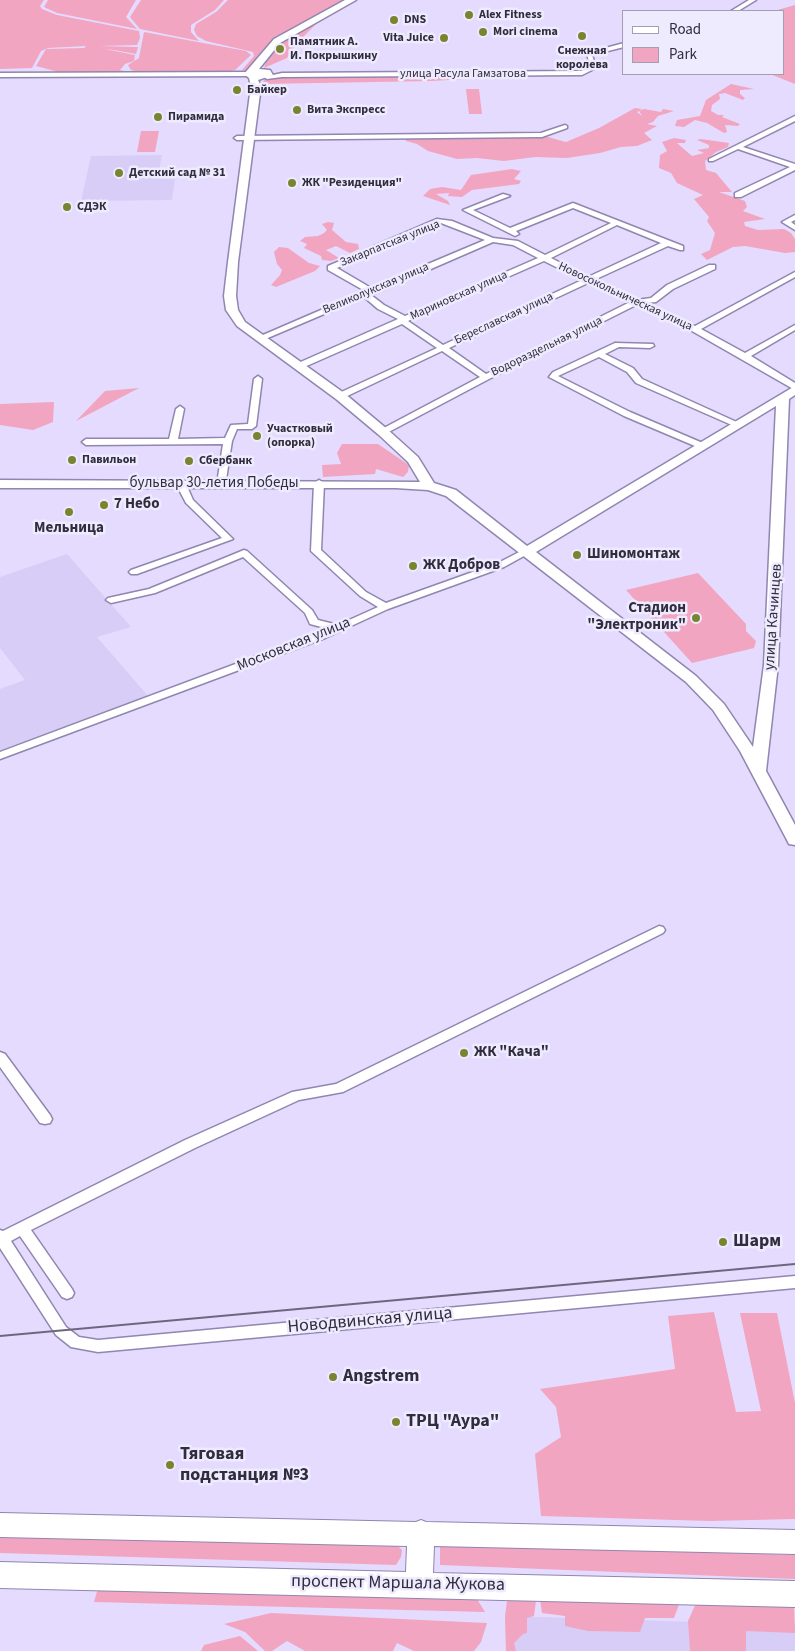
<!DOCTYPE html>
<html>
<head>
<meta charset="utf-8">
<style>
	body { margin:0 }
	#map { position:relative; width:795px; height:1651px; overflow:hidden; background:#e4dbff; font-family:"Source Sans 3",sans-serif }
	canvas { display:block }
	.legend { position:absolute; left:622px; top:10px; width:162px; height:65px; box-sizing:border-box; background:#efebfe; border:1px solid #a39fb1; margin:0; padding:6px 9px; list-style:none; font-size:15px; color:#312d3e }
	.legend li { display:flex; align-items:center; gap:10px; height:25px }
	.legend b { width:25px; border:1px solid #a39fb1 }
</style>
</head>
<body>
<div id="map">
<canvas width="795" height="1651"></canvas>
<ul class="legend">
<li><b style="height:6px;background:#fff"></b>Road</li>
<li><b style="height:14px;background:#f2a5c1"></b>Park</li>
</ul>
</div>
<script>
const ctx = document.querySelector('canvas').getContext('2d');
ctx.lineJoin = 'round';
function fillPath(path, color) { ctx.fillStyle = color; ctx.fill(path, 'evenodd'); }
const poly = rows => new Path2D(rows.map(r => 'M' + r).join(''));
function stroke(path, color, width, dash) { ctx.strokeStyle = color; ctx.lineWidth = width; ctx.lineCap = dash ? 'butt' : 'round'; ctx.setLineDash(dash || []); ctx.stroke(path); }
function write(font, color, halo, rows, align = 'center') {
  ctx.font = font + ' "Source Sans 3",sans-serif'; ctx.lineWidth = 5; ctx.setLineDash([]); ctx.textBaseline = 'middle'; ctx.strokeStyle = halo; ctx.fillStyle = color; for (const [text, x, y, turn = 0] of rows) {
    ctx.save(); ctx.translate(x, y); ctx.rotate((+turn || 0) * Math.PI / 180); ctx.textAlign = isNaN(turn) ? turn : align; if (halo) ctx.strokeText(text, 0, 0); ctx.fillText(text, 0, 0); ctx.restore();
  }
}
const built = poly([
	[162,155,159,171,176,171,172,200,81,201,91,156],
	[67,554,131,627,97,637,148,696,0,750,0,689,25,680,0,648,0,577],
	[505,1616,795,1625,795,1651,506,1651]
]);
const green = poly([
	[0,0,44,0,40,6,42,9,57,15,139,31,140,38,137,45,99,46,138,47,136,54,114,50,105,49,135,55,134,61,125,64,120,70,131,73,62,73,36,66,46,49,84,48,86,46,48,48,41,51,32,68,0,69],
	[48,0,136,0,126,17,137,29,57,13,44,7],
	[141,0,224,0,215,10,191,25,191,32,199,41,140,29,130,17],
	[228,0,346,0,280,36,265,48,246,71,242,70,254,56,253,52,206,41,197,36,194,30,196,24,216,12],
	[795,5,795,84,770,74,784,74,784,11,774,11],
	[323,17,295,45,287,58,264,68,267,58,282,42],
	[144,32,246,51,251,55,235,70,224,72,141,73,131,70,128,65,139,58],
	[483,75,483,78,431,81,262,84,264,80,273,77,368,76,380,78,386,76],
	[731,84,754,89,740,90,740,94,745,98,743,100,725,93,719,94,720,99,712,105,711,111,718,115,724,115,722,117,740,124,738,126,725,125,727,132,724,133,707,123,695,120,684,127,675,126,677,120,700,116,706,100],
	[466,89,479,89,482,114,469,114],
	[635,108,642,109,637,112,642,116,639,111,644,109,661,112,663,109,674,111,658,116,653,122,647,124,657,126,644,133,652,140,637,146,621,147,600,153,567,158,535,157,504,161,477,158,457,159,428,151,417,144,406,141,405,138,548,137,566,142,599,128],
	[141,131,159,131,155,152,137,152],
	[674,138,686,140,685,143,677,143,692,156,704,153,697,150,709,148,709,145,697,140,701,139,729,143,728,147,716,152,705,161,706,170,716,173,732,192,719,192,745,201,747,207,743,211,765,219,744,222,745,226,758,230,784,229,791,233,795,239,795,252,785,253,745,246,733,247,707,260,701,254,710,250,715,233,707,221,709,217,694,199,703,195,677,183,671,173,659,168,660,155,667,151,662,142],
	[512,169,521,171,514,179,521,181,519,184,472,190,462,197,448,196,449,193,436,194,448,201,450,205,423,196,430,189,442,187,461,190,471,175],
	[328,222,334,223,332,230,346,242,358,244,359,249,350,253,336,246,326,250,339,258,331,261,322,260,321,256,304,248,307,244,300,241,305,237,318,236,324,233,327,230,322,224],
	[279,247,288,248,309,263,320,266,315,271,276,287,271,285,280,275,282,270,277,264,274,252],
	[139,388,76,421,105,391],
	[54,402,53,422,33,430,0,425,0,404],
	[342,444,378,444,409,465,408,472,403,477,376,469,375,474,323,477,322,465,341,464,337,453],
	[698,573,746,624,746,631,756,641,754,648,692,663,626,590],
	[714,1312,736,1412,761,1411,740,1313,777,1313,795,1403,795,1519,710,1521,541,1516,535,1454,561,1437,556,1407,540,1389,675,1369,668,1316],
	[0,1537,397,1545,402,1550,401,1557,396,1565,0,1553],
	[440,1544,795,1555,795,1579,440,1565],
	[98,1588,477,1599,485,1612,94,1602],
	[540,1599,680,1602,674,1618,645,1618,640,1632,588,1631,565,1626,565,1616,542,1613],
	[507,1601,536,1601,534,1616,527,1618,527,1633,523,1634,514,1643,516,1651,506,1651,505,1616],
	[697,1601,794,1605,795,1633,746,1631,746,1651,690,1651,688,1621],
	[271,1613,487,1623,481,1642,474,1651,414,1651,397,1643,393,1651,305,1651,287,1641,272,1651,265,1651,245,1632,224,1624],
	[240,1636,258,1651,201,1651,204,1645]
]);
const minor = poly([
	[749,0,756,0,738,11,731,11,749,0],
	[624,43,624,47,592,55,596,68,582,75,282,77,267,79,264,77,282,73,581,71,590,67,587,53,624,43],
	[0,73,249,72,252,74,249,76,0,77,0,73],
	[795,116,795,121,743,147,795,164,795,170,741,197,735,197,735,193,790,167,738,149,713,161,709,161,709,159,795,116],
	[565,125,567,126,567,128,542,137,237,140,234,138,237,136,541,133,565,125],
	[503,194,510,196,473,210,510,228,573,203,683,246,683,250,680,250,668,246,594,280,637,300,651,298,667,285,709,265,715,265,715,269,673,289,656,302,645,303,695,326,795,272,795,277,701,329,745,353,795,325,795,330,751,356,795,383,795,390,692,331,636,305,489,379,383,435,380,434,380,430,480,377,442,351,343,398,337,398,337,394,437,348,402,324,302,368,296,368,296,364,398,319,378,309,364,297,263,340,256,338,365,291,328,270,328,266,437,219,452,221,493,238,518,241,545,255,611,223,573,208,516,231,519,234,515,236,463,210,503,194],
	[441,223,485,240,371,288,337,268,441,223],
	[617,225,661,243,588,277,551,258,617,225],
	[493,242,513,245,538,258,405,316,384,305,371,295,493,242],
	[544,261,582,280,443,345,408,321,544,261],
	[588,283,630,302,486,374,449,348,588,283],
	[795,215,795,220,791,222,795,225,795,230,782,222,795,215],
	[615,343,653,344,654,346,650,348,619,347,605,354,633,368,642,379,741,424,740,426,734,426,636,383,627,372,599,357,558,376,630,412,705,444,706,446,702,449,624,416,549,377,553,372,615,343],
	[258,376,262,379,256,426,252,429,237,429,232,441,225,486,222,487,217,484,223,444,86,445,82,442,86,439,169,439,176,409,180,406,184,409,178,439,225,438,231,425,248,424,254,379,258,376],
	[319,480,324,483,321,550,366,592,386,603,498,563,525,549,531,549,533,551,504,567,388,609,325,638,0,759,0,752,329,629,310,624,305,613,243,557,155,593,111,603,106,600,108,598,149,589,244,550,247,551,312,610,318,620,338,625,378,607,360,596,311,551,314,483,319,480],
	[181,481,186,484,193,500,233,539,137,574,131,574,129,572,131,570,222,538,186,503,176,484,181,481],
	[659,926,663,927,665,930,663,933,343,1092,299,1100,195,1148,31,1230,72,1289,74,1293,72,1297,67,1299,62,1297,20,1236,11,1241,66,1327,79,1337,98,1340,795,1276,795,1288,98,1352,71,1347,56,1335,0,1248,0,1230,3,1231,185,1140,292,1092,336,1084,659,926],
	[0,1052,5,1054,50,1115,52,1119,50,1123,45,1124,40,1123,0,1067,0,1052]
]);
const secondary = poly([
	[345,0,356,0,280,43,259,69,270,70,273,75,258,80,261,86,238,262,236,296,238,310,245,322,344,393,387,429,418,457,434,483,456,490,527,546,795,386,795,395,789,399,778,665,766,771,795,825,795,845,789,844,787,840,740,751,713,710,686,682,446,496,428,490,395,488,0,488,0,480,420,482,408,462,379,435,336,399,237,326,226,310,224,296,228,262,251,86,249,78,244,74,274,39,345,0],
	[776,406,764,665,753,747,724,704,696,676,536,552,776,406]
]);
const trunk = poly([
	[0,1513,416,1522,421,1520,426,1522,795,1530,795,1554,434,1546,433,1573,795,1581,795,1607,0,1588,0,1562,406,1572,407,1546,0,1537,0,1513]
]);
const tram = poly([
	[0,1336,795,1264]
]);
const markers = [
	[469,15,5,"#798431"],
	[394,20,5,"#798431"],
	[483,32,5,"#798431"],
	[582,36,5,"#798431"],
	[444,38,5,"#798431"],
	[280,49,5,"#798431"],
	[237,90,5,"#798431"],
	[297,110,5,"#798431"],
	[158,117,5,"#798431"],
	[119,173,5,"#798431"],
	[292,183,5,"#798431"],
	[67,207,5,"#798431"],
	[257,436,5,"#798431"],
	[72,460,5,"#798431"],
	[189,461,5,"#798431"],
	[104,505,5,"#798431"],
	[69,512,5,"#798431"],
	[577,555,5,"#798431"],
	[413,566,5,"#798431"],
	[696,618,5,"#798431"],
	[464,1053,5,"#798431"],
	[723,1242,5,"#798431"],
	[333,1377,5,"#798431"],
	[396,1422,5,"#798431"],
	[170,1465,5,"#798431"]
];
const farPoinames = [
	["Alex Fitness",479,15],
	["DNS",404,20],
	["Mori cinema",493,32],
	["Vita Juice",434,38,"right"],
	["Памятник А.",290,42],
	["И. Покрышкину",290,56],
	["Снежная",582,51,"center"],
	["королева",582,65,"center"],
	["Байкер",247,90],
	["Вита Экспресс",307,110],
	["Пирамида",168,117],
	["Детский сад № 31",129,173],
	["ЖК \"Резиденция\"",302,183],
	["СДЭК",77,207],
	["Участковый",267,429],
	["(опорка)",267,443],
	["Павильон",82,460],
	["Сбербанк",199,461]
];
const farStreetnames = [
	["улица Расула Гамзатова",463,74],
	["Закарпатская улица",390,244,-22],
	["Великолукская улица",376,289,-23],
	["Мариновская улица",459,296,-24],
	["Новосокольническая улица",625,297,25],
	["Береславская улица",504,319,-25],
	["Водораздельная улица",547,347,-26]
];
const streetNames = [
	["бульвар 30-летия Победы",214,484],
	["улица Качинцев",774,617,-86],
	["Московская улица",294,645,-22]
];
const poiNames = [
	["7 Небо",114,505],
	["Мельница",69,529,"center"],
	["Шиномонтаж",587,555],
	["ЖК Добров",423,566],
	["Стадион",686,609,"right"],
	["\"Электроник\"",686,626,"right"],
	["ЖК \"Кача\"",474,1053]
];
const nearPoinames = [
	["Шарм",733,1242],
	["Angstrem",343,1377],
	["ТРЦ \"Аура\"",406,1422],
	["Тяговая",180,1455],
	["подстанция №3",180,1476]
];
const nearStreetnames = [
	["Новодвинская улица",370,1321,-5],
	["проспект Маршала Жукова",398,1584,1]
];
fillPath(built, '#d7cdf6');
fillPath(green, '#f2a5c1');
stroke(minor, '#9086af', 3);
stroke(secondary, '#9086af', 3);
stroke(trunk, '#9086af', 2);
fillPath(minor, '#fff');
fillPath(secondary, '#fff');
fillPath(trunk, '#fff');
stroke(tram, '#6d677e', 2);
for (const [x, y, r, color] of markers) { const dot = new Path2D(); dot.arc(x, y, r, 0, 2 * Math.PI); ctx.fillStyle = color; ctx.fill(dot); stroke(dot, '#efebfe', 2); }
write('bold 12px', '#312d3e', '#efebfe', farPoinames, 'left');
write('12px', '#312d3e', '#efebfe', farStreetnames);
write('15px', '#312d3e', '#efebfe', streetNames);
write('bold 15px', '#312d3e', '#efebfe', poiNames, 'left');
write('bold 18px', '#312d3e', '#efebfe', nearPoinames, 'left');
write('18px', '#312d3e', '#efebfe', nearStreetnames);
</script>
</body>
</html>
